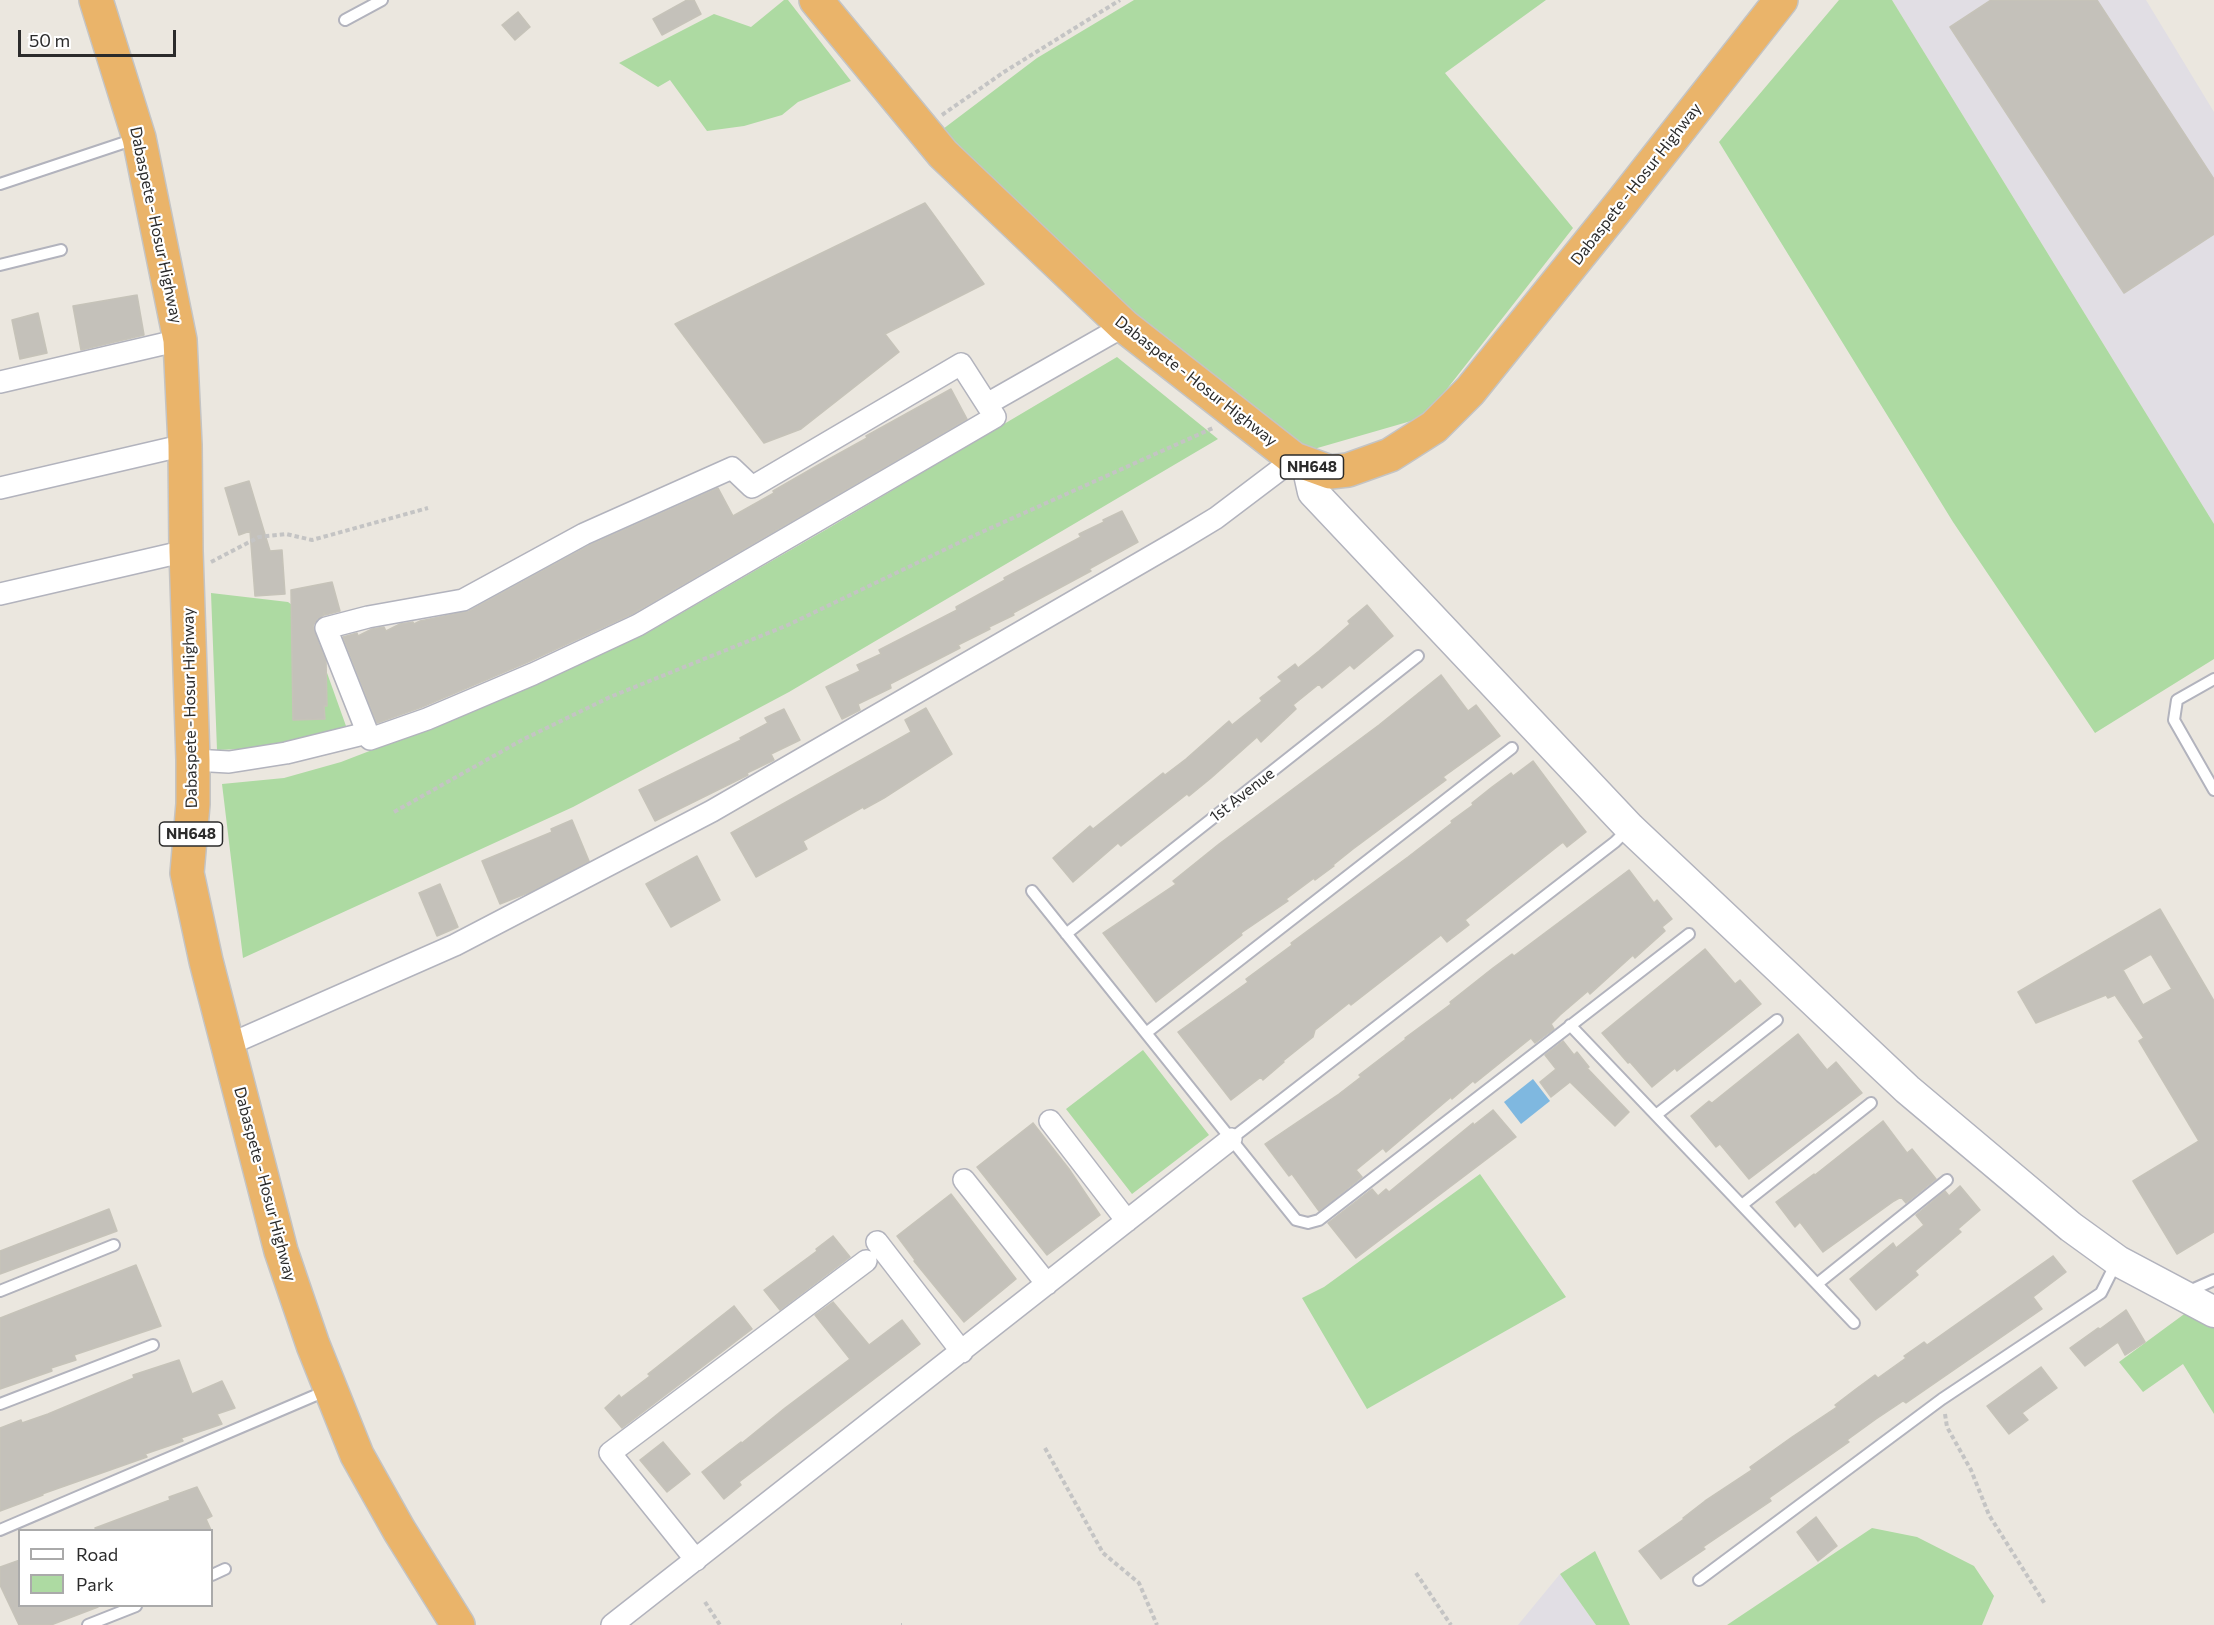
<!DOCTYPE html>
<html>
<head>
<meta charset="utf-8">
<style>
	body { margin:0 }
	#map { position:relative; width:2214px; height:1625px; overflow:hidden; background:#ebe7df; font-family:Commissioner,sans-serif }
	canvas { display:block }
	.legend { position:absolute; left:18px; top:1529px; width:195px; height:78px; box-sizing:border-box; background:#fff; border:2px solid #aaa; margin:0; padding:8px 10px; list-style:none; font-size:18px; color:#2b2b2b }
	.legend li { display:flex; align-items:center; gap:12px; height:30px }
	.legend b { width:30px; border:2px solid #aaa }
	.scale { position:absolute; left:18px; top:30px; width:158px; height:27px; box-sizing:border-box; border:3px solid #2b2b2b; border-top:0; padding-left:8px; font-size:18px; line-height:21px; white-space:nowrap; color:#2b2b2b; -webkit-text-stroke:4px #fff; paint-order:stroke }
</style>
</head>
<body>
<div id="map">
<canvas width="2214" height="1625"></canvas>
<ul class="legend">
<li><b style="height:8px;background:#fff"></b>Road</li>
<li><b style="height:16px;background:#addaa2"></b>Park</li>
</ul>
<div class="scale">50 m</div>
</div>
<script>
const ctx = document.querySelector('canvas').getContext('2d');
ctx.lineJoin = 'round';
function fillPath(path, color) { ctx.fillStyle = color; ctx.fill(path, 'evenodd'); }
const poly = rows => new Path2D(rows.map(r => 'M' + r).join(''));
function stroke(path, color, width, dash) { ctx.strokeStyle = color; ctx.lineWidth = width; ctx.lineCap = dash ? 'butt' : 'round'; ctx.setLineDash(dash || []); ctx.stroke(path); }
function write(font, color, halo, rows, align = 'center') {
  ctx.font = font + ' Commissioner,sans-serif'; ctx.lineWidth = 4.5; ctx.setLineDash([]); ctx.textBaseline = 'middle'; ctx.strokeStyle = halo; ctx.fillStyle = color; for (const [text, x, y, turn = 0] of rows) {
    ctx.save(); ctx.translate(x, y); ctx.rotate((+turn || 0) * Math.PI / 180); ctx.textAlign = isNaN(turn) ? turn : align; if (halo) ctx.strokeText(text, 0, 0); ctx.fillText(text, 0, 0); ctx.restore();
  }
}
const industrial = poly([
	[1892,0,2146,0,2214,112,2214,524],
	[1560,1574,1596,1625,1518,1625]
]);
const green = poly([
	[784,0,788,0,851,81,798,102,782,115,744,126,707,131,670,80,658,87,619,63,714,14,751,27],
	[1134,0,1546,0,1445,73,1573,228,1425,417,1307,451,1112,299,943,129,1037,58],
	[1839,0,1892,0,2214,524,2214,659,2095,733,1953,522,1719,142],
	[1117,357,1218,439,789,692,573,807,243,958,222,784,284,778,341,762,424,730,647,633,827,529],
	[211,593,288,602,303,613,316,642,346,726,288,747,217,750],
	[1143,1050,1209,1135,1132,1194,1066,1109],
	[1480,1174,1566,1297,1367,1409,1302,1298,1324,1287],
	[2187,1312,2214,1325,2214,1414,2183,1364,2143,1392,2119,1362],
	[1872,1528,1917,1537,1974,1566,1994,1596,1982,1625,1727,1625],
	[1595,1551,1630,1625,1596,1625,1560,1574]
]);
const water = poly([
	[1533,1079,1550,1101,1521,1124,1504,1102]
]);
const building = poly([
	[687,0,694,0,701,14,662,35,653,19,687,0],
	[1991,0,2097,0,2214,179,2214,234,2124,293,1950,27,1991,0],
	[518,12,530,27,515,40,502,25,518,12],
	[925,203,984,284,885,334,899,352,801,429,764,443,675,324,925,203],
	[137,295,144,335,81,350,73,306,137,295],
	[38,313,47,353,20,359,12,320,38,313],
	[951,389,967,419,632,614,528,662,422,707,377,723,343,637,357,633,358,636,372,629,384,627,386,631,400,624,413,622,414,624,420,621,469,611,590,545,718,488,733,516,774,493,773,491,820,464,867,438,866,436,951,389],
	[249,481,270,551,282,550,285,594,255,596,250,531,239,535,225,488,249,481],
	[1122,511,1138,542,1089,569,1091,571,1013,613,1014,615,989,627,990,629,958,645,960,648,890,684,891,688,858,704,860,710,842,719,826,687,860,671,857,665,881,654,879,650,957,610,956,607,1005,580,1004,578,1081,537,1079,534,1104,522,1103,520,1122,511],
	[332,582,340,611,325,615,324,612,324,615,317,619,313,626,326,661,327,706,324,706,325,719,293,720,291,590,332,582],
	[1367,605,1393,636,1354,669,1350,665,1322,688,1319,684,1293,705,1296,709,1261,742,1257,737,1211,778,1189,796,1187,794,1121,846,1118,843,1073,882,1053,858,1090,826,1093,829,1163,773,1165,775,1186,759,1229,721,1232,725,1262,701,1260,698,1282,681,1278,677,1295,664,1298,668,1319,651,1350,624,1348,621,1367,605],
	[1441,675,1468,711,1476,705,1500,736,1443,777,1446,780,1353,849,1333,865,1334,866,1315,880,1314,878,1286,899,1288,901,1241,933,1242,935,1156,1002,1103,933,1176,884,1173,881,1219,844,1379,725,1441,675],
	[926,708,952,754,884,798,864,809,863,807,803,841,807,849,756,877,731,833,911,732,905,720,926,708],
	[784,709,800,740,771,754,774,760,747,773,748,775,655,821,639,790,741,740,740,738,768,723,765,718,784,709],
	[1533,761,1586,832,1567,847,1563,842,1465,920,1469,925,1447,942,1441,935,1351,1005,1349,1003,1315,1030,1313,1037,1283,1061,1284,1062,1263,1080,1261,1077,1231,1100,1178,1032,1248,982,1246,979,1292,945,1291,943,1408,857,1452,823,1451,821,1473,805,1472,803,1492,787,1511,773,1513,776,1533,761],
	[572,820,589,861,530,892,500,904,482,861,552,832,551,829,572,820],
	[697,856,720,900,671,927,646,884,697,856],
	[1629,870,1654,903,1657,900,1672,919,1662,927,1665,931,1635,958,1633,955,1590,994,1588,991,1560,1015,1551,1024,1554,1029,1535,1043,1531,1038,1475,1083,1473,1081,1452,1099,1451,1097,1386,1152,1383,1148,1356,1170,1362,1177,1319,1211,1292,1174,1289,1176,1265,1144,1339,1094,1361,1077,1359,1075,1406,1039,1405,1038,1451,1004,1450,1002,1493,968,1512,954,1514,956,1629,870],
	[440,884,458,927,437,936,419,893,440,884],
	[2160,909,2214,1001,2214,1232,2177,1254,2133,1181,2199,1141,2139,1041,2144,1038,2115,995,2108,998,2106,995,2036,1023,2018,992,2160,909],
	[2151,954,2172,989,2143,1005,2123,970,2151,954],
	[1705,949,1735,984,1740,980,1761,1004,1677,1071,1675,1068,1652,1087,1630,1062,1628,1063,1602,1033,1705,949],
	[1798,1034,1827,1070,1836,1062,1862,1093,1749,1179,1720,1144,1716,1147,1691,1116,1709,1101,1712,1103,1798,1034],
	[1563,1041,1574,1055,1577,1052,1589,1067,1587,1068,1629,1112,1615,1126,1570,1082,1551,1097,1540,1082,1556,1069,1545,1055,1563,1041],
	[1493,1110,1516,1137,1356,1258,1328,1223,1372,1189,1378,1196,1386,1189,1389,1192,1473,1123,1474,1125,1493,1110],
	[1883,1121,1907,1153,1912,1149,1936,1179,1906,1203,1901,1197,1894,1201,1823,1252,1800,1222,1795,1227,1776,1202,1814,1174,1815,1175,1883,1121],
	[1033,1123,1069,1169,1100,1215,1047,1255,977,1167,1033,1123],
	[1960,1186,1980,1210,1958,1229,1961,1232,1915,1271,1918,1275,1876,1310,1850,1279,1893,1243,1896,1248,1924,1225,1916,1215,1945,1191,1949,1196,1960,1186],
	[951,1194,1016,1279,964,1322,914,1261,915,1260,897,1236,951,1194],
	[109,1209,117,1231,0,1274,0,1251,109,1209],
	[833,1236,850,1257,780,1310,764,1290,817,1251,816,1249,833,1236],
	[2053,1256,2066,1272,2033,1297,2042,1309,1906,1403,1903,1401,1876,1419,1847,1440,1849,1442,1769,1498,1771,1501,1703,1547,1705,1549,1661,1579,1639,1551,1684,1519,1683,1518,1705,1501,1752,1470,1750,1467,1792,1437,1837,1407,1835,1405,1856,1389,1875,1375,1878,1378,1906,1358,1904,1356,1924,1342,1927,1345,2053,1256],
	[136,1265,161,1326,74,1355,76,1360,51,1368,52,1371,0,1389,0,1318,136,1265],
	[833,1302,869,1345,902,1320,920,1344,739,1482,741,1485,724,1499,702,1472,741,1442,742,1443,785,1408,850,1359,815,1315,833,1302],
	[734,1306,752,1329,622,1428,605,1408,619,1395,621,1398,650,1376,648,1374,734,1306],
	[2126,1310,2145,1342,2125,1355,2118,1342,2085,1366,2070,1348,2098,1328,2100,1329,2126,1310],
	[179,1360,192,1394,222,1381,235,1408,217,1414,222,1424,181,1438,183,1441,145,1454,147,1457,42,1494,43,1495,0,1511,0,1428,21,1420,22,1423,48,1414,134,1378,133,1375,179,1360],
	[2041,1367,2057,1388,2022,1413,2028,1420,2009,1434,1987,1406,2041,1367],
	[663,1442,690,1474,667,1492,640,1460,663,1442],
	[197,1487,212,1516,206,1519,211,1530,96,1530,95,1528,170,1500,169,1497,197,1487],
	[1816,1517,1837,1546,1818,1561,1797,1532,1816,1517],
	[20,1560,20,1605,98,1607,51,1625,19,1625,0,1585,0,1567,20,1560]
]);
const path = poly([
	[942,115,1004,72,1120,0],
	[211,562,259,537,286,534,312,540,428,508],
	[394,812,522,740,610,697,788,625,973,536,1213,428],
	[1945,1414,1947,1427,1971,1470,1989,1515,2045,1604],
	[1045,1448,1103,1553,1139,1583,1157,1625],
	[1416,1573,1451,1625],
	[705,1602,720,1625],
	[901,1625,902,1625]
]);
const lane = poly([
	[345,20,382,0],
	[0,184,135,139],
	[0,265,61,250],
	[2214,679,2177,700,2174,720,2214,790],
	[1032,891,1296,1220,1308,1223,1319,1220,1689,934],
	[1066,934,1418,656],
	[1570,1025,1854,1323],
	[1146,1033,1512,748],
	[1656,1115,1777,1020],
	[1231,1139,1615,842,1629,828],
	[1742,1205,1871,1103],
	[1817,1284,1947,1180],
	[0,1291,114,1245],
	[2187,1292,2214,1280],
	[0,1404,153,1345],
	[0,1530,328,1390],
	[212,1575,225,1569],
	[1699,1580,1942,1399,2101,1293,2116,1263],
	[88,1625,136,1606]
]);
const street = poly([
	[961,364,995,417,638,625,533,674,427,719,370,739,326,628,368,617,463,600,584,534,732,468,752,487,961,364],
	[0,382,180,340],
	[987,404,1124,326],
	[0,488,185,445],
	[0,594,186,551],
	[193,760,229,762,286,753,367,733],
	[228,1045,455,945,712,811,1178,541,1216,518,1294,459],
	[1050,1121,1127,1221],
	[964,1180,1047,1284],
	[877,1242,962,1352],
	[696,1560,610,1453,866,1261],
	[612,1625,1231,1139]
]);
const secondary = poly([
	[1307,465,1313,492,1630,828,1907,1089,2071,1227,2118,1261,2214,1312]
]);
const highway = poly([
	[96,0,139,138,180,340,185,445,186,551,193,760,193,804,187,873,206,961,281,1251,313,1345,357,1455,399,1530,458,1625],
	[816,0,943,154,1124,326,1294,459,1330,472,1348,470,1390,455,1434,427,1470,391,1623,201,1781,0]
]);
const shields = [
	[1312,467,63],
	[191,834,63]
];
const shieldNames = [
	["NH648",1312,467],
	["NH648",191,834]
];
const streetNames = [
	["Dabaspete - Hosur Highway",1636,184,-52],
	["Dabaspete - Hosur Highway",156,225,78],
	["Dabaspete - Hosur Highway",1196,381,38],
	["Dabaspete - Hosur Highway",190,708,-91],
	["1st Avenue",1242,795,-38],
	["Dabaspete - Hosur Highway",265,1184,75]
];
fillPath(industrial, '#e1dee4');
fillPath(green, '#addaa2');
fillPath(water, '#7fb8e0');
fillPath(building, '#c4c1ba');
stroke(building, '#c6c3b9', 1.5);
stroke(lane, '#b2b3bd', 14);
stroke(street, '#b2b3bd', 24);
stroke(secondary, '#b2b3bd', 33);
stroke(highway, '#c4c4c4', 36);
stroke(path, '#c4c4c4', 4, [4.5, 3]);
stroke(lane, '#fff', 10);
stroke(street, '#fff', 21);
stroke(secondary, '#fff', 30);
stroke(highway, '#eab46a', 33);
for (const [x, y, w] of shields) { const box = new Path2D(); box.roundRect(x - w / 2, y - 12, w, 24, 4.5); ctx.fillStyle = '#fff'; ctx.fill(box); stroke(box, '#2b2b2b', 1.5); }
write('bold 15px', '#2b2b2b', null, shieldNames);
write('16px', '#2b2b2b', '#fff', streetNames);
</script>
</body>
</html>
